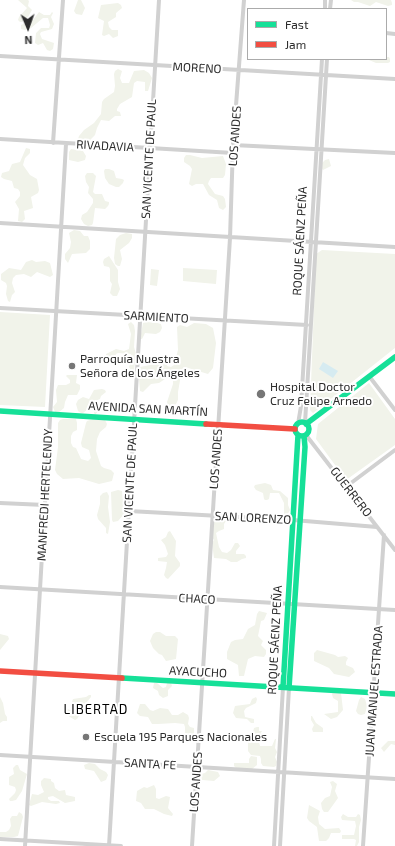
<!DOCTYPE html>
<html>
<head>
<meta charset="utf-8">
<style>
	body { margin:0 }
	#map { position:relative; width:395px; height:846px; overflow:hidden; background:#fff; font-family:"Exo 2",sans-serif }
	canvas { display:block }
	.legend { position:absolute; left:247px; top:8px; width:140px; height:52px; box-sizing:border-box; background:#fff; border:1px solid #ababab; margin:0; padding:5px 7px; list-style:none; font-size:12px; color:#2c2c2c }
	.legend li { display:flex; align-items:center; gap:8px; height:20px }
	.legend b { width:20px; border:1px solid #ababab }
	.north { position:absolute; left:8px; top:8px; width:40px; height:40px; -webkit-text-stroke:3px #fff; paint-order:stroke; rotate:178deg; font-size:11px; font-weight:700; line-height:16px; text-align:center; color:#2c2c2c }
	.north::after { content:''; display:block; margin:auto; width:14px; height:18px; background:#2c2c2c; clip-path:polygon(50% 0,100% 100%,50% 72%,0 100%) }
</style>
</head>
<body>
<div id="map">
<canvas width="395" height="846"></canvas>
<ul class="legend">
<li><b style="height:5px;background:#16e098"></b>Fast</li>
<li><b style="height:5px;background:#f24e42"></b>Jam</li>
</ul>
<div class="north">N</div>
</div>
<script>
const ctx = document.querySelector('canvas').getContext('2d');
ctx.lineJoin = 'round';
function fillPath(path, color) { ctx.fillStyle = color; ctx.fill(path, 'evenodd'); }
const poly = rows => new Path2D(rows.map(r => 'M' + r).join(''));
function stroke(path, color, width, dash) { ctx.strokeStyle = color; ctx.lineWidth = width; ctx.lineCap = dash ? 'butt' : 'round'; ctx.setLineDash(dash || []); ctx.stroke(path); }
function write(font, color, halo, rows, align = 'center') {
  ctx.font = font + ' "Exo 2",sans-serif'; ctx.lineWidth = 4; ctx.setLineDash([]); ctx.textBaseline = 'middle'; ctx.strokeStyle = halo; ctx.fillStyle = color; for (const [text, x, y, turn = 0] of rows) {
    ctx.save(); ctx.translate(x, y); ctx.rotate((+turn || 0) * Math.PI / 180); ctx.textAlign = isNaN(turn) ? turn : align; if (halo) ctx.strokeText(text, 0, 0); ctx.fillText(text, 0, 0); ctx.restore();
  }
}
const green = poly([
	[18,0,28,0,29,1,28,6,32,10,28,17,22,22,20,22,18,20,19,17,27,8],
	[78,0,81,0,85,8,82,15,76,14,74,11],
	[351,0,391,0,392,3,392,5,388,6,376,2,370,6,358,2,354,2],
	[118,3,121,5,122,8,116,13,116,17,108,22,109,27,112,30,118,30,118,36,113,38,109,34,104,36,102,35,104,21,98,18,101,5],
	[39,12,44,15,50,15,52,12,53,13,51,17,54,24,52,29,41,32,40,34,42,39,54,43,53,49,50,51,47,50,43,43,38,45,35,43,36,33,41,28,49,28,50,25,48,18,43,18,31,28,25,30,21,29,21,25,33,20],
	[386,57,389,57,390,59,390,62,388,63,376,63,369,60,354,59,386,59],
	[118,69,122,71,120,78,122,83,129,83,134,71,144,70,149,73,152,78,148,91,145,91,145,82,137,81,134,83,132,97,120,104,117,109,117,111,120,112,121,116,115,116,109,121,101,120,97,128,95,135,90,140,86,141,78,139,79,136,84,130,94,123,101,114,102,102,104,99,114,92,115,86,114,74,115,71],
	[26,148,30,149,30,153,25,158,23,165,30,175,37,179,39,190,38,193,31,197,33,208,24,211,25,219,22,222,18,221,19,209,15,202,20,196,20,192,18,189,14,188,12,181,4,179,1,177,2,173,9,171,12,164,20,162],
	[71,149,83,151,86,156,85,160,78,162,69,160,69,152],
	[186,155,190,155,202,158,223,156,226,164,225,175,223,178,211,178,209,181,208,184,215,194,223,196,225,199,226,207,223,210,219,208,217,200,209,195,203,184,196,184,192,186,189,184,192,169,190,166,184,162,184,158],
	[329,159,331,166,323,170,321,167,322,163,325,160],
	[105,169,109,169,114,171,116,178,122,179,124,180,123,183,119,187,116,187,109,184,105,178,104,171],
	[87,173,93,173,96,176,93,192,95,194,102,194,105,201,109,202,109,204,108,206,105,209,95,208,93,223,92,225,88,226,84,224,81,219,82,215,87,212,93,203,93,199,88,193,89,187,86,182,85,176],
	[74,230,80,231,84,236,88,236,90,241,90,249,86,253,72,254,68,263,65,259,65,254,70,248,71,242,69,233],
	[126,233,132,234,132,238,129,243,120,250,122,259,120,266,118,266,115,264,114,258,116,239,120,235],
	[322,250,395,254,395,348,313,413,310,410,316,254],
	[109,256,118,270,118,282,120,289,117,296,113,296,110,293,112,284,110,281,110,269,109,267,104,266,103,262,104,259],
	[32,260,36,262,45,261,50,263,53,275,50,277,37,272,31,277,24,274,16,275,13,278,12,283,15,292,12,295,10,302,8,301,6,294,7,286,6,283,1,280,1,274,9,268,21,270,26,262],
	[183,268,217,270,216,284,183,281],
	[151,269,159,270,157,286,150,285],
	[0,312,50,315,45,407,0,405],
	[131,322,134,325,135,331,134,347,136,354,134,370,132,372,129,367,132,358,131,354,118,353,116,354,115,360,108,362,107,361,106,356,106,354,116,349,124,351,129,349,131,334,128,324],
	[146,322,157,323,161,324,162,328,160,332,156,334,145,333,142,339,140,339,143,323],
	[194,323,206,324,213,328,216,343,213,368,208,374,185,367,182,369,178,392,178,400,176,404,172,406,168,406,167,402,173,384,173,380,169,378,165,379,159,383,151,384,143,392,140,391,139,379,140,367,160,363,163,360,164,356,168,358,167,366,171,367,174,365,178,350,177,327,180,325,187,327],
	[103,370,113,370,114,371,112,376,102,376,100,375,101,371],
	[67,375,77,375,76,383,80,385,80,389,77,395,68,395,65,402,64,408,58,413,55,412,53,407,57,402,56,390,58,385,66,385,70,383,70,380,66,376],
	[369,383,395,419,395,445,346,480,316,439,318,424],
	[102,389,105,390,106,392,101,396,100,399,95,401,92,406,83,413,81,413,78,411,76,404,78,400,83,397,89,399,94,390],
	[96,403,102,403,103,405,95,415,93,410],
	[63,419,76,419,77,423,77,430,73,432,71,436,71,443,73,447,76,448,81,459,88,461,91,458,89,450,82,447,81,443,86,423,87,421,93,419,105,420,107,424,106,427,100,432,97,439,96,451,101,466,104,468,111,470,114,473,112,481,99,484,79,478,63,479,57,474,55,470,58,447,58,423,60,420],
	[265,483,271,485,273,490,280,491,288,498,288,505,290,510,286,517,284,516,284,503,279,493,270,493,269,499,267,500,265,500,264,499,263,493,256,490,254,487,255,485],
	[118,490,122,491,124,514,118,521,113,522,112,520,111,492],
	[107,492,109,496,108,507,110,522,108,534,106,533,106,528,98,519,97,515,100,504,100,496,103,493],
	[215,518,226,521,224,524,224,529,219,531,216,533,219,547,222,552,227,553,231,550,235,543,238,543,240,546,236,551,236,554,244,554,246,556,246,558,242,559,237,562,231,562,226,559,214,558,212,543,214,540,212,537],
	[170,531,176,541,175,556,180,563,180,566,168,579,166,578,164,575,166,568,167,562,158,561,158,558,166,557,168,554,165,545,161,540,166,537,168,532],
	[259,611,267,613,264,620,261,621,258,636,263,641,261,645,266,650,266,654,264,657,255,656,248,659,244,676,239,676,238,665,227,659,227,652,231,642,235,640,243,639,248,629,255,625,257,614],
	[156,632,160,632,166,636,175,636,178,639,176,659,166,661,162,655,159,654,153,648,150,641,153,634],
	[0,634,8,636,9,639,0,650],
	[317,650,335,655,338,657,345,656,348,658,346,662,346,665,353,668,355,672,349,677,334,674,329,668,314,661,314,653],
	[154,683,157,683,163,688,166,687,167,683,171,683,172,686,168,690,168,696,163,698,159,695,158,691,153,688],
	[333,692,341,693,343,710,337,717,331,719,324,714,338,712,338,701,333,698,332,694],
	[89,695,91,695,91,697,86,703,85,706,86,710,83,712,78,710,79,716,77,719,75,720,65,714,65,708,72,711,77,708,77,706,72,702,73,699,86,697],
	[0,697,3,703,5,714,7,717,7,721,3,721,0,723],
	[256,697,257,699,256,703,246,708,244,711,245,717,254,719,254,723,251,723,247,719,236,718,233,713,235,706,250,704,252,699],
	[361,697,365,699,367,706,365,714,361,715,358,714,356,711,359,700],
	[140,704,145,704,150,710,153,711,160,708,168,709,172,715,178,715,183,712,188,715,189,718,188,724,190,727,194,728,194,735,191,737,185,737,185,727,184,724,175,723,158,724,152,724,148,717,140,716,137,713],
	[311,716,312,716,316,723,323,728,323,732,313,732,312,729,314,725,311,720],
	[257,727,259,727,259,731,262,731,258,738,260,746,272,746,275,739,276,739,275,748,277,752,275,757,277,762,276,766,274,767,263,766,261,763,261,759,260,756,251,755,248,751,248,740,252,736,254,728],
	[388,741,395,741,395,745,391,744,384,752,381,748],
	[251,756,257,757,257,765,252,769,236,768,234,766,234,763,249,763,249,759],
	[89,763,95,764,100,769,106,772,108,775,106,780,101,782,94,771,85,769,84,765],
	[16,765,18,765,20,770,27,774,22,791,16,800,12,801,10,801,9,799,15,793,16,790,15,787,9,785,9,777,14,774,13,768],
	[208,770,218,772,220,776,214,781,202,780,201,778,201,774,205,773],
	[44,778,51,779,51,781,54,783,55,788,59,791,65,790,66,795,75,797,75,801,65,803,53,796,48,797,48,799,51,801,59,801,60,803,56,804,42,802,31,806,29,805,32,794,38,795,44,792,41,785,41,781],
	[333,781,337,784,335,791,338,798,328,812,324,812,322,809,321,803,325,798,330,796,332,787,330,782],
	[154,785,156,789,156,798,159,799,166,796,170,797,168,808,173,814,172,816,164,814,154,809,145,809,141,803,136,801,137,791,144,787,147,788],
	[309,805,320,811,318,817,319,824,325,829,339,828,341,831,340,833,331,833,329,838,326,841,319,841,317,827,309,821,307,818],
	[19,812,22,814,23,817,18,836,14,837,0,837,0,832,6,832,9,830,11,826,10,819,12,816,17,816],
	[343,814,348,817,356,817,358,814,360,815,361,820,359,827,359,842,357,846,355,846,356,840,354,839,342,839,342,835,354,835,356,826,355,821,342,820,341,817]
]);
const water = poly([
	[323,362,338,371,333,378,319,369]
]);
const street = poly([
	[325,9,325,0],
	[330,9,331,0],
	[386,33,395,34],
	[0,56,395,79],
	[0,139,233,153],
	[53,143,63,0],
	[233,145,395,153],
	[0,223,395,247],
	[0,308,307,325],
	[369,376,395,410],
	[305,423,327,59],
	[298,424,301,406,322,59],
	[306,435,395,550],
	[347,486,395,450],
	[0,503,45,505],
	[129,511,293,520,377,527],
	[0,587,395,610],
	[0,755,395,779],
	[0,839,121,846],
	[25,846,66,144],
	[109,846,159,0],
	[192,846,230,238,233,145,244,0],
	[274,846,283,687],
	[280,846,289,688],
	[363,846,384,535]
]);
const fast = poly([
	[0,411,206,424],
	'295 429a7 7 0 1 1 14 0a7 7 0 1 1-14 0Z',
	[306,424,395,357],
	[122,678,395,694],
	[283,687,298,435],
	[289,688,305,447,304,436]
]);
const jam = poly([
	[206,424,295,429],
	[0,671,122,678]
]);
const markers = [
	[72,366,4,"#767676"],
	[261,394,5,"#767676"],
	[86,737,4,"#767676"]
];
const streetNames = [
	["MORENO",197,68,3],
	["LOS ANDES",235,136,-86],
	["RIVADAVIA",105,146,3],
	["SAN VICENTE DE PAUL",149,159,-87],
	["ROQUE SÁENZ PEÑA",300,241,-87],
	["SARMIENTO",156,317,3],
	["AVENIDA SAN MARTÍN",148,409,3],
	["LOS ANDES",216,459,-86],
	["SAN VICENTE DE PAUL",130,483,-87],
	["GUERRERO",351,492,52],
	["MANFREDI HERTELENDY",45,495,-87],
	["SAN LORENZO",253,518,3],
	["CHACO",197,599,3],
	["ROQUE SÁENZ PEÑA",275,640,-87],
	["AYACUCHO",198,672,3],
	["JUAN MANUEL ESTRADA",374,691,-86],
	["SANTA FE",150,764,3],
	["LOS ANDES",196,782,-86]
];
const poiNames = [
	["Parroquía Nuestra",80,359],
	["Señora de los Ángeles",80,373],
	["Hospital Doctor",270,387],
	["Cruz Felipe Arnedo",270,401],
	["Escuela 195 Parques Nacionales",94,737]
];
const neighbourhoodNames = [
	["LIBERTAD",96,710]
];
fillPath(green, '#f1f3ea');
fillPath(water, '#d6ebf1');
stroke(street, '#d1d1d1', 4);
stroke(fast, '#16e098', 5.5);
stroke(jam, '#f24e42', 5.5);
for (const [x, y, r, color] of markers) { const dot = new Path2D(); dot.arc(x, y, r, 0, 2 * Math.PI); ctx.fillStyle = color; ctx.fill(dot); stroke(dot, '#fff', 1.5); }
write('12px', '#2c2c2c', '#fff', streetNames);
write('12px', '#2c2c2c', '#fff', poiNames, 'left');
ctx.letterSpacing = '1px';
write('13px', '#000', '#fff', neighbourhoodNames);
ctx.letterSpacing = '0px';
</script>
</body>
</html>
